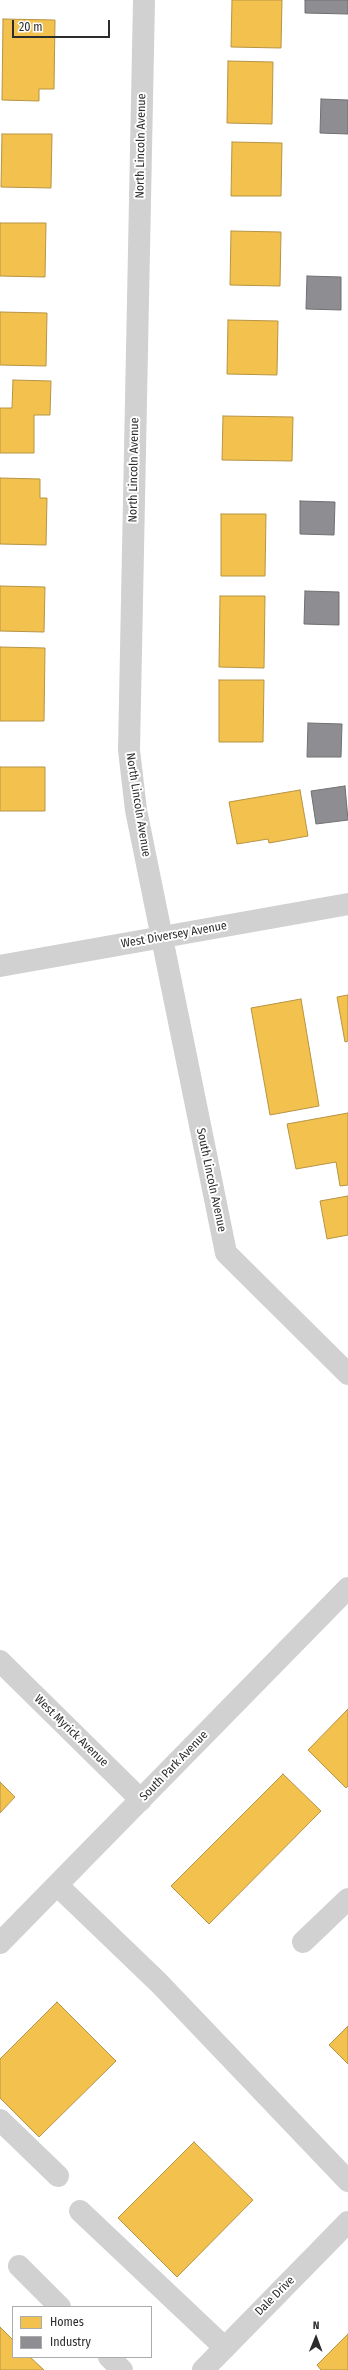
<!DOCTYPE html>
<html>
<head>
<meta charset="utf-8">
<style>
	body { margin:0 }
	#map { position:relative; width:348px; height:2370px; overflow:hidden; background:#fff; font-family:"Fira Sans Condensed",sans-serif }
	canvas { display:block }
	.legend { position:absolute; left:12px; top:2306px; width:140px; height:52px; box-sizing:border-box; background:#fff; border:1px solid #ababab; margin:0; padding:5px 7px; list-style:none; font-size:12px; color:#2c2c2c }
	.legend li { display:flex; align-items:center; gap:8px; height:20px }
	.legend b { width:20px; border:1px solid #ababab }
	.north { position:absolute; left:296px; top:2318px; width:40px; height:40px; -webkit-text-stroke:3px #fff; paint-order:stroke; rotate:1deg; font-size:11px; font-weight:700; line-height:16px; text-align:center; color:#2c2c2c }
	.north::after { content:''; display:block; margin:auto; width:14px; height:18px; background:#2c2c2c; clip-path:polygon(50% 0,100% 100%,50% 72%,0 100%) }
	.scale { position:absolute; left:12px; top:20px; width:98px; height:18px; box-sizing:border-box; border:2px solid #2c2c2c; border-top:0; padding-left:5px; font-size:12px; line-height:14px; white-space:nowrap; color:#2c2c2c; -webkit-text-stroke:3px #fff; paint-order:stroke }
</style>
</head>
<body>
<div id="map">
<canvas width="348" height="2370"></canvas>
<ul class="legend">
<li><b style="height:11px;background:#f2c14e"></b>Homes</li>
<li><b style="height:11px;background:#8d8d92"></b>Industry</li>
</ul>
<div class="north">N</div>
<div class="scale">20 m</div>
</div>
<script>
const ctx = document.querySelector('canvas').getContext('2d');
ctx.lineJoin = 'round';
function fillPath(path, color) { ctx.fillStyle = color; ctx.fill(path, 'evenodd'); }
const poly = rows => new Path2D(rows.map(r => 'M' + r).join(''));
function stroke(path, color, width, dash) { ctx.strokeStyle = color; ctx.lineWidth = width; ctx.lineCap = dash ? 'butt' : 'round'; ctx.setLineDash(dash || []); ctx.stroke(path); }
function write(font, color, halo, rows, align = 'center') {
  ctx.font = font + ' "Fira Sans Condensed",sans-serif'; ctx.lineWidth = 4; ctx.setLineDash([]); ctx.textBaseline = 'middle'; ctx.strokeStyle = halo; ctx.fillStyle = color; for (const [text, x, y, turn = 0] of rows) {
    ctx.save(); ctx.translate(x, y); ctx.rotate((+turn || 0) * Math.PI / 180); ctx.textAlign = isNaN(turn) ? turn : align; if (halo) ctx.strokeText(text, 0, 0); ctx.fillText(text, 0, 0); ctx.restore();
  }
}
const homes = poly([
	[232,0,282,0,281,48,231,47,232,0],
	[3,19,55,20,54,89,39,89,39,101,2,100,3,19],
	[228,61,273,62,272,124,227,123,228,61],
	[2,134,52,134,51,188,1,187,2,134],
	[232,142,282,143,281,196,231,196,232,142],
	[0,223,46,223,45,277,0,276,0,223],
	[231,231,281,232,280,286,230,285,231,231],
	[0,312,47,313,46,366,0,365,0,312],
	[228,320,278,321,277,375,227,374,228,320],
	[13,380,51,381,50,415,34,415,34,453,0,453,0,408,12,408,13,380],
	[223,416,293,417,292,461,222,460,223,416],
	[0,478,40,479,40,498,47,498,46,545,0,544,0,478],
	[221,514,266,514,265,576,221,576,221,514],
	[0,586,45,587,44,632,0,631,0,586],
	[220,596,265,596,264,668,219,667,220,596],
	[0,647,45,648,44,721,0,721,0,647],
	[219,680,264,680,263,742,219,742,219,680],
	[0,767,45,767,45,811,0,811,0,767],
	[300,790,308,836,269,843,268,839,237,844,229,802,300,790],
	[348,995,348,1041,345,1042,337,997,348,995],
	[301,999,319,1106,270,1115,251,1008,301,999],
	[348,1113,348,1185,340,1186,336,1162,296,1169,287,1124,348,1113],
	[348,1196,348,1235,327,1239,320,1201,348,1196],
	[348,1709,348,1786,346,1788,308,1750,348,1709],
	[283,1774,321,1811,209,1924,171,1886,283,1774],
	[0,1782,15,1797,0,1813,0,1782],
	[57,2002,116,2061,39,2137,0,2098,0,2059,57,2002],
	[348,2026,348,2064,329,2045,348,2026],
	[194,2142,253,2200,177,2277,118,2218,194,2142],
	[0,2327,13,2340,13,2357,30,2357,44,2370,0,2370,0,2327],
	[348,2334,348,2370,321,2370,317,2365,348,2334]
]);
const industry = poly([
	[305,0,348,0,348,14,305,13,305,0],
	[321,99,348,100,348,134,320,133,321,99],
	[307,276,341,277,341,310,306,309,307,276],
	[300,501,335,502,334,535,300,534,300,501],
	[305,591,339,592,339,625,304,624,305,591],
	[308,723,342,724,341,757,307,757,308,723],
	[345,786,348,820,316,824,311,791,345,786]
]);
const minor = poly([
	[144,0,129,750,136,810,226,1253,348,1374],
	[0,966,348,904],
	[0,1661,141,1800],
	[57,1885,159,1983,348,2181],
	[303,1942,348,1899],
	[0,1943,348,1588],
	[0,2120,58,2176],
	[80,2211,225,2348],
	[19,2266,60,2307],
	[109,2357,122,2370],
	[203,2370,348,2222]
]);
const streetNames = [
	["North Lincoln Avenue",141,146,-89],
	["North Lincoln Avenue",134,470,-89],
	["North Lincoln Avenue",138,805,81],
	["West Diversey Avenue",174,935,-10],
	["South Lincoln Avenue",211,1180,78],
	["West Myrick Avenue",71,1731,44],
	["South Park Avenue",174,1766,-46],
	["Dale Drive",275,2296,-45]
];
fillPath(homes, '#f2c14e');
stroke(homes, '#b79444', 1);
fillPath(industry, '#8d8d92');
stroke(industry, '#707073', 1);
stroke(minor, '#d1d1d1', 22);
write('12px', '#2c2c2c', '#fff', streetNames);
</script>
</body>
</html>
